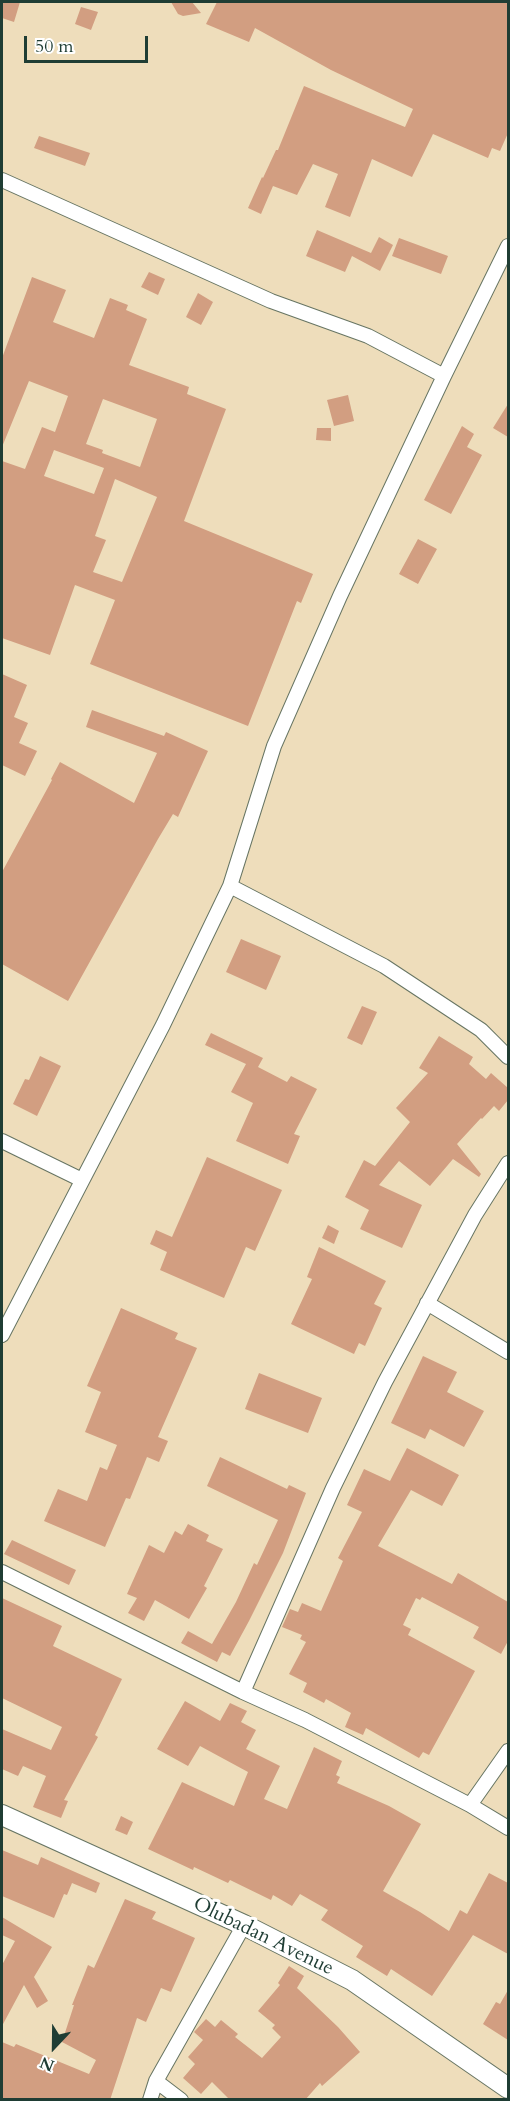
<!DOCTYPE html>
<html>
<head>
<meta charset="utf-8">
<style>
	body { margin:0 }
	#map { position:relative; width:510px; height:2101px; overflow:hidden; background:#edb; font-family:Cardo,serif }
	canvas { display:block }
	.frame { position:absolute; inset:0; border:3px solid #1f3d34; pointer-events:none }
	.north { position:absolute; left:24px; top:2017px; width:60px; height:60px; -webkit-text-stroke:4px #fff; paint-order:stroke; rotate:202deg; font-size:16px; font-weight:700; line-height:24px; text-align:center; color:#1f3d34 }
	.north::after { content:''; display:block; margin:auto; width:21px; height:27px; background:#1f3d34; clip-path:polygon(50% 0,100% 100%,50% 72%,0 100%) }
	.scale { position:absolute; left:24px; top:36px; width:124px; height:27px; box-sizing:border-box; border:3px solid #1f3d34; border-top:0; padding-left:8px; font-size:18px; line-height:21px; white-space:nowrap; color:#1f3d34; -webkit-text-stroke:4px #fff; paint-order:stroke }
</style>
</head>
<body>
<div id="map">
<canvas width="510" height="2101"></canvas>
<div class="frame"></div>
<div class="north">N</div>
<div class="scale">50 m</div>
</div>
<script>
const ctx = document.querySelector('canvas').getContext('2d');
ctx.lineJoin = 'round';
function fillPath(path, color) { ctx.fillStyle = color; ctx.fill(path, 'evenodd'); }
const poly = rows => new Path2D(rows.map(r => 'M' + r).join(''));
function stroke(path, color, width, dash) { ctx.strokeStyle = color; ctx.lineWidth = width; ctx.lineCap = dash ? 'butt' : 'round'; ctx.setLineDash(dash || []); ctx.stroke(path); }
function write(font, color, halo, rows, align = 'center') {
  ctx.font = font + ' Cardo,serif'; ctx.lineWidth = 6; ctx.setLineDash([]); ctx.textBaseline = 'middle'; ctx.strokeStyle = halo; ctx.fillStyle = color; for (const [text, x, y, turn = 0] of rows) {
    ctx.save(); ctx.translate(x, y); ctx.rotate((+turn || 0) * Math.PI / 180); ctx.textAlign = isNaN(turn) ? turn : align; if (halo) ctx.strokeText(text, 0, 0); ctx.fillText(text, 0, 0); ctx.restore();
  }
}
const building = poly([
	[2,2,20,2,14,22,2,18],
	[171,2,192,2,201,13,183,16,178,14],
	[217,2,508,2,508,133,500,151,492,148,488,158,433,134,412,177,372,159,350,217,325,207,338,174,313,164,297,195,273,186,261,214,248,208,262,177,263,178,276,150,278,150,304,86,405,127,413,109,331,70,255,28,249,42,206,24],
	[81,7,98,12,91,30,75,24],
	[39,136,90,153,85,166,34,148],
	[317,230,371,253,379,237,393,245,380,271,352,256,345,272,306,256],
	[399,238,448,256,441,274,392,256],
	[149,272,165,279,158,295,141,287],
	[32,277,66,290,53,322,94,338,110,298,128,305,126,310,147,319,129,365,189,387,187,394,226,409,184,521,313,574,301,603,297,601,248,726,90,664,115,600,75,585,50,655,2,638,2,461,25,469,42,427,55,432,68,396,29,381,2,447,2,358],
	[103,399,157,419,140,467,102,453,103,450,86,444],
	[54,450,104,468,94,494,44,476],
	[115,479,157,497,122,582,93,572,106,540,95,536],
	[198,293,213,302,201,325,186,317],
	[348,395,354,421,334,426,327,400],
	[508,404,508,437,493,428],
	[462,426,474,434,467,447,482,455,451,514,424,500],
	[317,428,331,428,331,441,316,440],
	[418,539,437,549,418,584,399,574],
	[2,674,27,685,14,717,28,723,19,743,37,751,25,776,2,765],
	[92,710,164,736,166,732,208,751,178,817,173,814,158,839,68,1001,2,964,2,872,52,780,51,779,60,762,134,803,157,753,86,727],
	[241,939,281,956,266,990,226,972],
	[362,1006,377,1012,362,1045,347,1038],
	[211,1033,263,1058,258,1067,287,1082,291,1076,317,1089,294,1134,300,1136,288,1164,236,1141,253,1103,231,1092,246,1064,205,1045],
	[439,1036,473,1057,469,1064,486,1079,491,1073,508,1088,508,1100,499,1111,494,1106,482,1119,481,1118,457,1144,481,1174,479,1177,453,1159,430,1186,399,1161,379,1185,422,1205,402,1248,360,1229,369,1210,345,1197,364,1160,375,1166,410,1122,396,1108,428,1073,419,1068],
	[40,1056,61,1066,37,1116,13,1104,25,1079,29,1080],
	[207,1157,282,1190,255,1251,246,1247,224,1298,160,1270,167,1252,150,1244,156,1230,172,1237],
	[328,1225,339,1231,334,1244,322,1238],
	[319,1247,386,1281,374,1304,382,1308,365,1346,359,1343,354,1354,291,1324,312,1279,307,1277],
	[121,1308,178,1333,175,1339,197,1348,158,1437,168,1441,159,1462,147,1457,130,1499,126,1498,105,1547,44,1521,58,1489,87,1501,100,1467,107,1470,117,1445,85,1432,101,1392,87,1386],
	[423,1356,457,1372,447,1392,484,1411,464,1447,430,1429,425,1439,391,1423],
	[259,1373,322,1398,308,1433,245,1409],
	[407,1448,459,1475,442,1506,411,1490,378,1546,452,1584,458,1573,508,1602,508,1641,501,1654,473,1638,479,1627,422,1597,420,1600,416,1598,403,1625,411,1629,408,1635,475,1671,429,1755,423,1752,419,1758,366,1728,363,1735,345,1727,351,1713,326,1699,324,1703,303,1692,307,1683,289,1674,306,1642,300,1639,302,1635,282,1627,290,1609,298,1612,302,1603,321,1611,343,1561,338,1558,362,1512,347,1505,364,1469,390,1481],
	[220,1457,287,1489,289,1485,306,1493,283,1553,249,1621,230,1656,222,1652,217,1662,181,1643,188,1631,212,1644,236,1602,254,1563,257,1565,278,1520,207,1486],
	[188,1524,209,1535,206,1541,223,1549,204,1586,207,1588,189,1619,155,1600,144,1621,128,1613,137,1598,127,1594,149,1545,164,1553,175,1531,182,1535],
	[12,1540,76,1570,69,1585,4,1554],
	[2,1598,62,1626,53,1646,122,1679,95,1735,98,1737,64,1800,68,1801,61,1818,33,1807,46,1776,23,1766,18,1776,2,1769,2,1729,51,1750,62,1727,2,1698],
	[185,1701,220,1721,230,1703,247,1711,241,1722,256,1730,246,1749,280,1766,264,1799,287,1809,314,1747,342,1761,336,1775,340,1777,337,1783,389,1806,421,1824,383,1891,420,1912,449,1931,460,1910,467,1914,489,1873,508,1883,508,1954,473,1935,432,1996,391,1969,387,1976,356,1957,363,1946,321,1920,328,1910,300,1894,292,1906,273,1895,271,1900,230,1880,228,1883,194,1867,193,1870,148,1849,182,1782,234,1806,248,1772,200,1746,188,1766,157,1749],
	[121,1816,133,1822,127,1835,115,1830],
	[2,1850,38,1865,41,1857,100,1883,96,1893,72,1883,67,1895,64,1894,54,1918,2,1896],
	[125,1899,156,1912,152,1919,195,1938,171,1992,161,1988,146,2022,137,2018,110,2100,2,2100,2,2042,14,2047,16,2044,89,2074,96,2060,62,2042,74,2005,72,2005,88,1965,94,1968],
	[2,1917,52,1947,34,1977,48,2001,37,2008,24,1985,2,2026,2,1965,15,1941,2,1935],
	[289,1966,304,1976,297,1988,338,2027,360,2052,322,2086,320,2083,305,2100,230,2100,212,2082,201,2094,183,2078,195,2064,188,2057,203,2040,194,2032,206,2019,215,2027,221,2020,238,2034,235,2037,262,2058,281,2037,272,2028,275,2025,258,2011,280,1985,278,1983],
	[508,1990,508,2040,483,2024,496,2002,500,2004]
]);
const street = poly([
	[2,180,271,301,368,336,444,376],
	[230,886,384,966,481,1030,508,1057],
	[2,1141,82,1180],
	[427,1303,508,1352],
	[2,1335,163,1025,230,886,274,746,340,596,444,376,508,246],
	[2,1572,243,1692,305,1720,470,1805,508,1828],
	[243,1692,333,1488,385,1382,475,1215,508,1163],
	[470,1805,508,1751],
	[156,2081,181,2100],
	[150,2100,156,2081,244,1925]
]);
const secondary = poly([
	[2,1815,244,1925,352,1980,508,2088]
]);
const streetNames = [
	["Olubadan Avenue",263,1937,26]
];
fillPath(building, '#d29e81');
stroke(street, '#677563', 16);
stroke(secondary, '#677563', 22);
stroke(street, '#fff', 14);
stroke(secondary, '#fff', 20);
write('20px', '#1f3d34', '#fff', streetNames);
</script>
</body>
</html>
